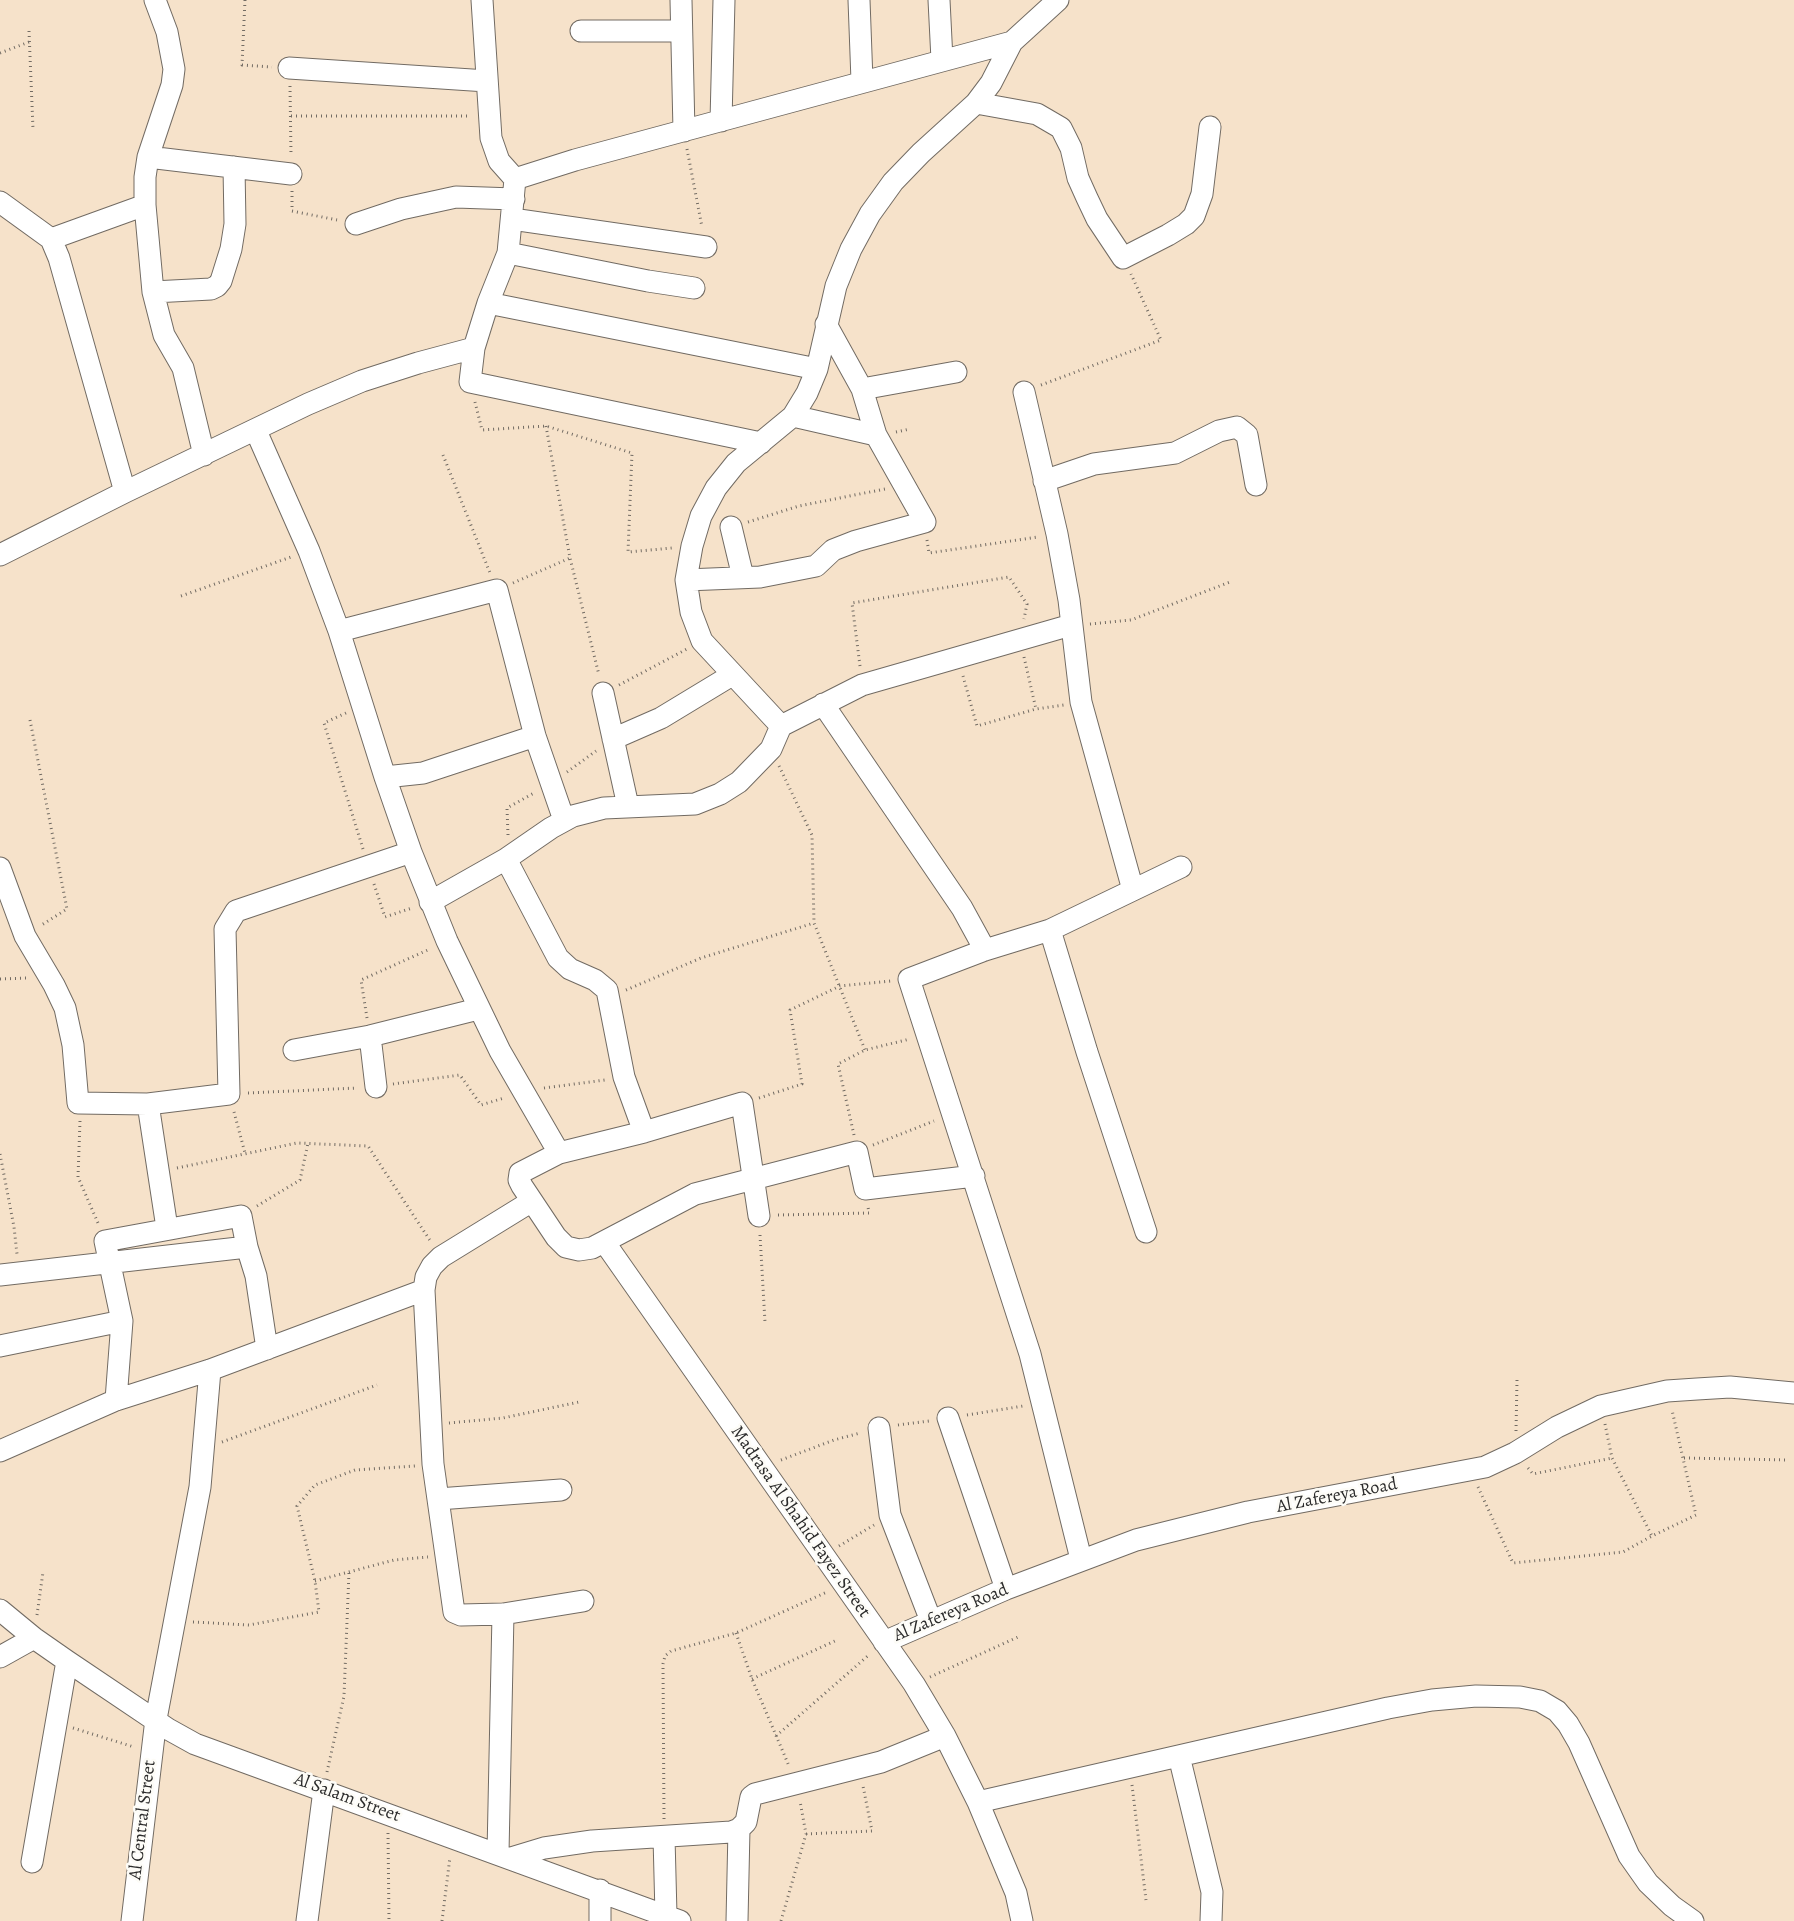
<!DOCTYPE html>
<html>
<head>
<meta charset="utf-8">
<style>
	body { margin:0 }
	canvas { display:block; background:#f6e2ca }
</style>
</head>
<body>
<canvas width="1794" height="1921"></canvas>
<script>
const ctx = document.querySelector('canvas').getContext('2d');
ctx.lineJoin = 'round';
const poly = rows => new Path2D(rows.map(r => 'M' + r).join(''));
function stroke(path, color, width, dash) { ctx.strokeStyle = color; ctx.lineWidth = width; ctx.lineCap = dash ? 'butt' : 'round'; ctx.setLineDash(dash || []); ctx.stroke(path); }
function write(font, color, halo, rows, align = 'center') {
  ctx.font = font + ' Alegreya,serif'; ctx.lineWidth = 5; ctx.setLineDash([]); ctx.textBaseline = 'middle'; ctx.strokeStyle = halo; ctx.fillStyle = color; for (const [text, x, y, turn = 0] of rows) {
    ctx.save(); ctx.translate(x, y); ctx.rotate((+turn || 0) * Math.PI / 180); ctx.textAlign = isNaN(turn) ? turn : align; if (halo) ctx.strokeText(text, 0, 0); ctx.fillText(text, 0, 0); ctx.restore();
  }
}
const path = poly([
	[245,0,242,65,272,67],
	[29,31,33,129],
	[0,53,29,42],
	[290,86,291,155],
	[291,116,470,116],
	[687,149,702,227],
	[292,191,292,211,337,220],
	[1041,385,1161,340,1131,274],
	[475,402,482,430,546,426,632,453,628,552,672,548],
	[546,426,570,558,599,675],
	[896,432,910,429],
	[443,455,490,573],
	[748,522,799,506,885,489],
	[927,540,929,553,1038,537],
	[513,583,570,558],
	[181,596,291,557],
	[1090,624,1131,620,1230,582],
	[1024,657,1036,709],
	[860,666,852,603,1009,577,1027,604,1024,619],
	[963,676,977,726,1036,709,1064,705],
	[619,685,687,649],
	[346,713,324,723,363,849],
	[30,720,67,909,40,926],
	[779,766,812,835,814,923,865,1050],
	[567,772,596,751],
	[508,835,507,808,534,793],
	[374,884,385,917,412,908],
	[0,979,28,978],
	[626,990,701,958,814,923],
	[367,1018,361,980,430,949],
	[393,1084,460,1075,481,1105,504,1098],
	[544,1088,605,1080],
	[248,1093,357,1088],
	[759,1098,802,1084,790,1010,840,986,891,981],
	[234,1112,245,1153],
	[80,1121,78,1177,98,1223],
	[854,1135,838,1064,865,1050,910,1039],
	[873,1145,934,1121],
	[0,1154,14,1227,17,1254],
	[177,1168,297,1143,368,1146,431,1242],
	[257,1206,300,1180,308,1143],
	[778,1215,869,1213,868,1207],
	[760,1235,765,1322],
	[967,1415,1023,1406],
	[449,1423,503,1418,579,1402],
	[1605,1424,1612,1458,1652,1536],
	[898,1425,929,1421],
	[1516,1431,1517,1380],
	[222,1442,377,1385],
	[1684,1458,1789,1460],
	[781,1460,834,1440,860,1433],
	[1528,1468,1533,1474,1612,1458],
	[1478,1487,1513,1563,1623,1552,1652,1536,1696,1515,1672,1410],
	[839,1546,874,1525],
	[315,1581,394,1560,428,1557],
	[37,1615,43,1572],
	[193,1622,249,1625,319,1612,315,1581,297,1506,315,1485,355,1470,415,1466],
	[736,1633,752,1679,789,1766],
	[930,1677,1018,1637],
	[752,1679,837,1640],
	[73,1728,134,1747],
	[776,1736,870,1654],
	[327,1772,344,1696,349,1572],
	[1132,1785,1146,1900],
	[664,1819,663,1664,665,1656,671,1651,736,1633,827,1592],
	[388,1833,389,1921],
	[806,1834,872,1831,863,1786],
	[442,1921,450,1857],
	[781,1921,806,1834,800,1801]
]);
const minor = poly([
	[155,0,167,32,174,69,172,85,148,157,145,177,145,205,153,292,164,335,183,368,204,455],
	[482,0,491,138,499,161,515,179,508,253,488,303,474,348,470,382,761,443],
	[681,0,684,131],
	[859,0,862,81],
	[939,0,942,60],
	[581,31,681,31],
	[289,68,487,81],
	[976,103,1037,114,1061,128,1071,148,1078,178,1087,198,1097,219,1123,258,1168,235,1186,224,1194,216,1202,194,1210,127],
	[721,121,724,0],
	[148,157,291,174],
	[515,179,575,160,1012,42],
	[0,202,51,239,59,258,125,492],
	[512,219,706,247],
	[356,224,401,209,456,197,514,199],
	[51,239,145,205],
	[508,253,648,281,694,288],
	[153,292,211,289,217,286,221,281,231,249,235,224,234,167],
	[488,303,817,369],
	[862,389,956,372],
	[1024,392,1057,534,1069,600,1081,702,1133,890],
	[793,416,876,435],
	[256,431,309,551,339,631,385,777,411,852,447,941,500,1051,559,1153],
	[1044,481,1094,464,1175,453,1219,431,1237,427,1247,435,1256,485],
	[731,527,743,577],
	[0,555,125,492,308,404,362,381,418,363,474,348],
	[686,580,760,577,816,566,833,550,856,541,925,522,876,435,862,389,826,324],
	[339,631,497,590,535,736,564,820],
	[603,693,628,806],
	[823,704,962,908,985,950],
	[781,726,702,641,691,612,686,580,692,546,701,516,716,488,736,463,793,416,807,393,817,369,836,286,851,249,870,214,893,182,921,153,976,103,991,83,1012,42,1058,0],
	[613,739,661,718,732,675],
	[385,777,423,773,535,736],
	[506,859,558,958,570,969,595,980,607,990,624,1077,644,1132,742,1103,759,1216],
	[0,868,25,936,54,985,65,1008,73,1045,78,1103,148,1104,229,1094,225,929,236,911,411,852],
	[430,902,506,859,551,828,573,816,604,808,695,804,720,794,739,782,771,749,781,726,862,685,1071,625],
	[1050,930,1087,1052,1146,1232],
	[370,1036,376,1087],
	[294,1050,370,1036,478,1009],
	[148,1104,167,1228],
	[644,1132,559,1153,520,1173,519,1180,522,1186,556,1237,566,1247,579,1250,592,1248,695,1194,857,1152,865,1189,974,1176],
	[532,1201,441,1257,432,1266,426,1277,424,1290,433,1464,454,1612,461,1615,503,1614,583,1601],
	[605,1243,914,1684,945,1736,978,1802,1016,1893,1022,1921],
	[0,1275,247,1247],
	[0,1346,122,1321],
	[116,1400,122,1321,105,1241,241,1216,247,1247,256,1276,267,1349],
	[948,1418,1006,1589],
	[879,1428,890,1515,931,1621],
	[0,1451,116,1400,210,1370,424,1290],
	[438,1499,561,1490],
	[1081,1559,1030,1354,909,979,985,950,1050,930,1181,867],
	[0,1610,34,1638,67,1661,168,1729,195,1744,680,1921],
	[884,1642,1006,1589,1136,1540,1248,1512,1485,1467,1515,1453,1557,1427,1601,1406,1667,1391,1697,1389,1730,1387,1794,1393],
	[0,1657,34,1638],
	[1179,1756,1212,1892,1211,1921],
	[978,1802,1388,1708,1432,1700,1476,1696,1520,1697,1540,1701,1557,1711,1568,1724,1579,1743,1629,1856,1648,1883,1672,1906,1693,1921],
	[664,1837,666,1915],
	[498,1853,503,1614],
	[511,1858,544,1848,592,1841,731,1832,739,1829,746,1822,751,1797,755,1794,881,1762,945,1736],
	[32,1862,67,1661],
	[600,1890,600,1921],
	[132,1921,156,1719,200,1487,210,1370],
	[307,1921,324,1790],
	[737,1921,739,1829]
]);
const streetNames = [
	["Al Zafereya Road",1337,1496,-11],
	["Madrasa Al Shahid Fayez Street",800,1522,55],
	["Al Zafereya Road",951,1613,-23],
	["Al Salam Street",347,1798,20],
	["Al Central Street",143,1820,-83]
];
stroke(minor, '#726b63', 23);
stroke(path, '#726b63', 3, [1, 4]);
stroke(minor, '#fff', 21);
write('18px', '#2b2b2b', '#fdfcf7', streetNames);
</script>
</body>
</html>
